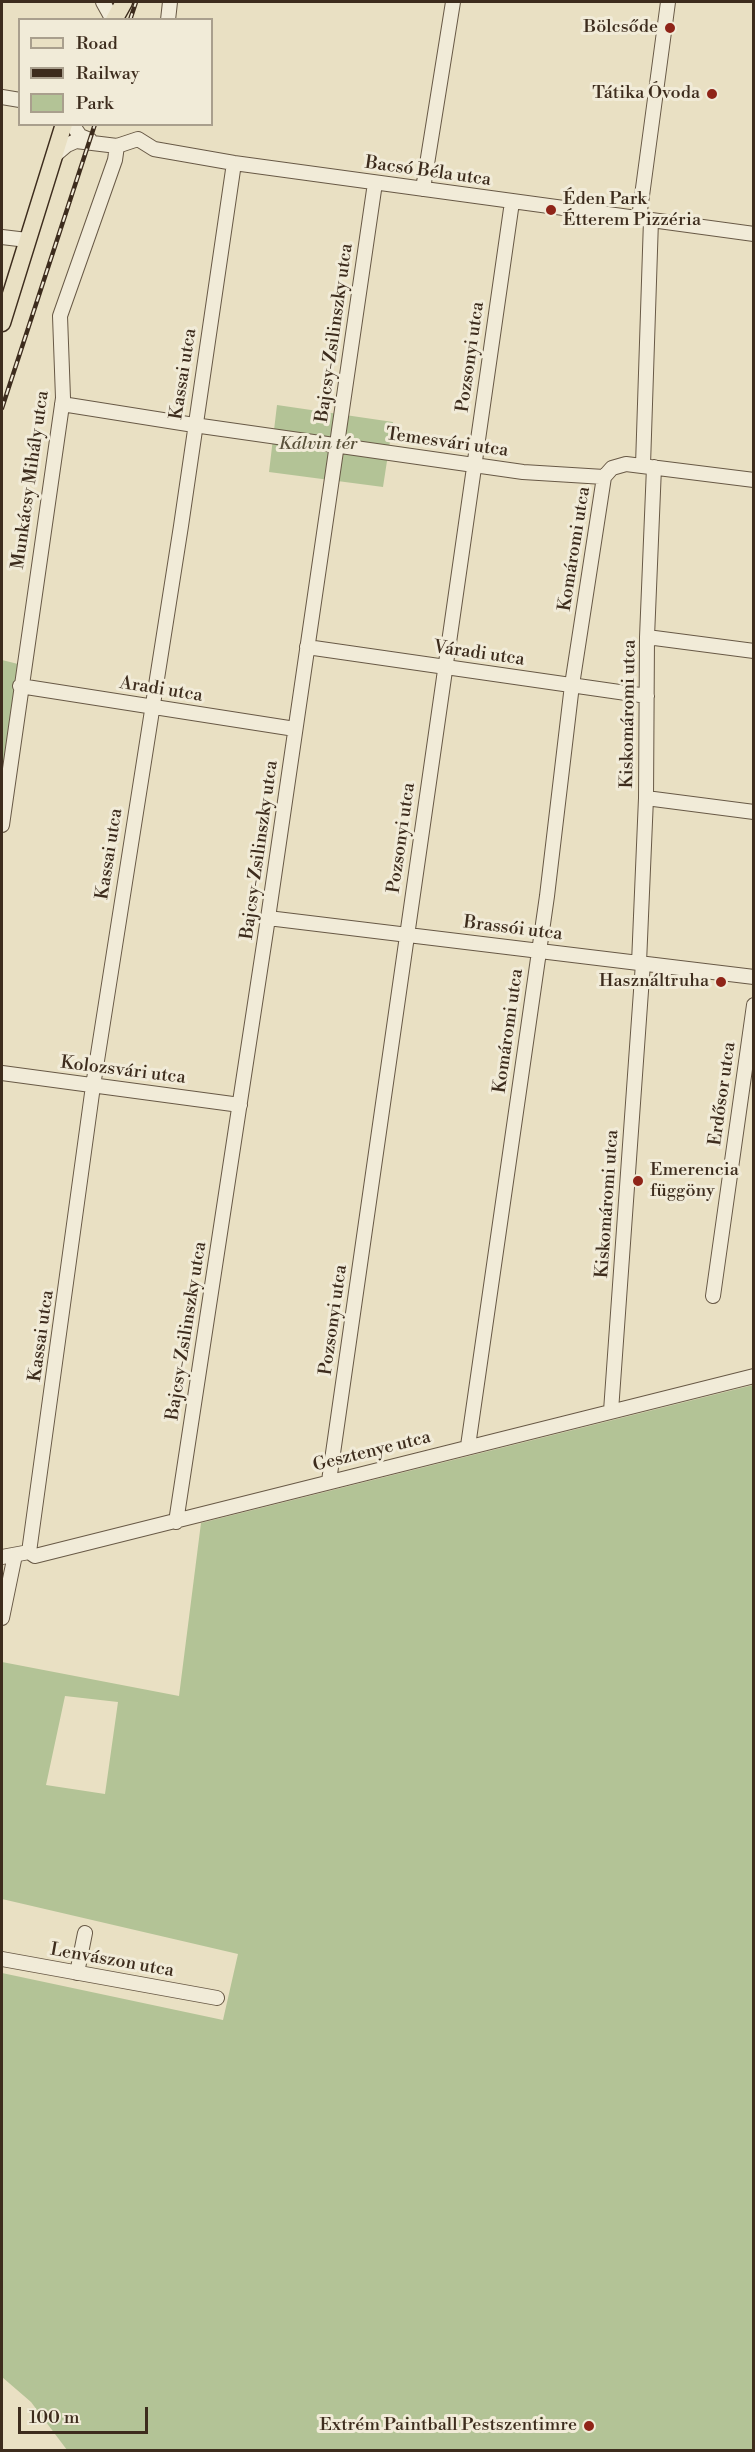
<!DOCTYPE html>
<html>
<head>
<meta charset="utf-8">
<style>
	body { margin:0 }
	#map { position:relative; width:755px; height:2452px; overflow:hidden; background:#e9e0c3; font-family:"Libre Bodoni",serif }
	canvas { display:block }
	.frame { position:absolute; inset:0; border:3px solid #3d2c1d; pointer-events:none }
	.legend { position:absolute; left:18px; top:18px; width:195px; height:108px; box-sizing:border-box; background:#f1ebd8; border:2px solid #a99f8d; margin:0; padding:8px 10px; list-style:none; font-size:18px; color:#3d2c1d }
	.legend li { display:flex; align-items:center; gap:12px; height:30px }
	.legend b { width:30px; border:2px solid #a99f8d }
	.scale { position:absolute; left:18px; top:2407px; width:130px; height:27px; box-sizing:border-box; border:3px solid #3d2c1d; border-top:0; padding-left:8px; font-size:18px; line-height:21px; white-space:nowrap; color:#3d2c1d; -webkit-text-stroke:4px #f1ebd8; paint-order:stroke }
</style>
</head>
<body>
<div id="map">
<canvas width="755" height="2452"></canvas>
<div class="frame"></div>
<ul class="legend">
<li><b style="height:8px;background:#e9e0c3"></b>Road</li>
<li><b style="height:8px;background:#3d2c1d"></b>Railway</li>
<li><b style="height:16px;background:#b3c396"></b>Park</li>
</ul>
<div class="scale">100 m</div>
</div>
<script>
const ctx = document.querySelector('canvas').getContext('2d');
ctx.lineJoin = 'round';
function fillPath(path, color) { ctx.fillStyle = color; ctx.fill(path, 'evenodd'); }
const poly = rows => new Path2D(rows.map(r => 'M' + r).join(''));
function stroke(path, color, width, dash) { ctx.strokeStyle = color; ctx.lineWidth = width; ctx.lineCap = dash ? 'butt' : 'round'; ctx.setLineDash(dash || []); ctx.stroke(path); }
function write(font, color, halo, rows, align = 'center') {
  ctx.font = font + ' "Libre Bodoni",serif'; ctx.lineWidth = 6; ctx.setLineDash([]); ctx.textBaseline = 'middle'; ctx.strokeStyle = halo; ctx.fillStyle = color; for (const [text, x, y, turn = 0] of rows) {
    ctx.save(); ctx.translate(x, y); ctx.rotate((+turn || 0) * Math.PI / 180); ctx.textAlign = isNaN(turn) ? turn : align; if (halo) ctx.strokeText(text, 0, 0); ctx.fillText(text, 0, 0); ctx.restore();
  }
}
const green = poly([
	[277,405,393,422,383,487,269,472],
	[2,660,18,664,6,767,2,767],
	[753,1385,753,2450,67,2450,31,2402,2,2377,2,1973,223,2020,238,1954,2,1899,2,1662,179,1696,201,1523],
	[65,1696,118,1702,105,1794,46,1785]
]);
const minor = poly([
	[103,2,113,20],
	[168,20,170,2],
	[2,97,20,100],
	[72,124,80,136,90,140],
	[54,156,67,145,76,141,117,146,138,139,154,149,234,163,754,234],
	[423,189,453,2],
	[639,218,668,2],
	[2,237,27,240],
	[62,404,194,425,523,472,604,477,612,468,626,464,754,480],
	[643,465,651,220],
	[647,637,754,651],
	[307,647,647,696],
	[20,686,295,729],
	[646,798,754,812],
	[2,825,63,398,60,316,115,160,117,146],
	[268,918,754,977],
	[639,963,646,798,647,637,654,467],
	[2,1073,240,1105],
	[713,1296,754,1005],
	[611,1411,643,963],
	[468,1446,547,896,572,685,604,477],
	[329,1481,512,202],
	[176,1522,268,918,375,183],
	[29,1552,93,1086,181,526,234,163],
	[2,1557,29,1552,35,1556,754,1376],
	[2,1618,15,1555],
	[2,1959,217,1998],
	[77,1973,85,1933]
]);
const major = poly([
	[114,20,124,2],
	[2,323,64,124]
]);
const rail = poly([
	[130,20,136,2],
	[2,408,95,124]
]);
const markers = [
	[670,28,6,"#8f2418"],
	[712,94,6,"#8f2418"],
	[551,210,6,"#8f2418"],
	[721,982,6,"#8f2418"],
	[638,1181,6,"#8f2418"],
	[589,2426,6,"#8f2418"]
];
const poiNames = [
	["Bölcsőde",658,28],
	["Tátika Óvoda",700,94],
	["Éden Park",563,200,"left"],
	["Étterem Pizzéria",563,221,"left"],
	["Használtruha",709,982],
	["Emerencia",650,1171,"left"],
	["függöny",650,1192,"left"],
	["Extrém Paintball Pestszentimre",577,2426]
];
const streetNames = [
	["Bacsó Béla utca",428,172,8],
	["Bajcsy-Zsilinszky utca",335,333,-82],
	["Pozsonyi utca",471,357,-82],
	["Kassai utca",184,374,-81],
	["Temesvári utca",447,443,8],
	["Munkácsy Mihály utca",31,480,-82],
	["Komáromi utca",575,549,-81],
	["Váradi utca",479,654,8],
	["Aradi utca",161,690,9],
	["Kiskomáromi utca",629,714,-89],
	["Pozsonyi utca",402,838,-82],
	["Bajcsy-Zsilinszky utca",260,850,-82],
	["Kassai utca",110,854,-81],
	["Brassói utca",513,929,7],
	["Komáromi utca",509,1031,-82],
	["Kolozsvári utca",123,1071,7],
	["Erdősor utca",723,1094,-82],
	["Kiskomáromi utca",608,1204,-86],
	["Pozsonyi utca",334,1320,-82],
	["Bajcsy-Zsilinszky utca",187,1331,-81],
	["Kassai utca",42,1336,-82],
	["Gesztenye utca",372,1452,-14],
	["Lenvászon utca",112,1961,10]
];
const parkNames = [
	["Kálvin tér",318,445]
];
fillPath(green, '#b3c396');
stroke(minor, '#685946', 16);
stroke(major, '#3d2c1d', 19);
stroke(minor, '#f1ebd8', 14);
stroke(major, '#e9e0c3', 16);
stroke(rail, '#3d2c1d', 4.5);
stroke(rail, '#f1ebd8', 2, [7]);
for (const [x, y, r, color] of markers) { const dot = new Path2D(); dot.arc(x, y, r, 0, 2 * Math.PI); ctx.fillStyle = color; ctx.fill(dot); stroke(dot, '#f1ebd8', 2); }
write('18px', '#3d2c1d', '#f1ebd8', poiNames, 'right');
write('18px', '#3d2c1d', '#f1ebd8', streetNames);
write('italic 18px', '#5a523b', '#f1ebd8', parkNames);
</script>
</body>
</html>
